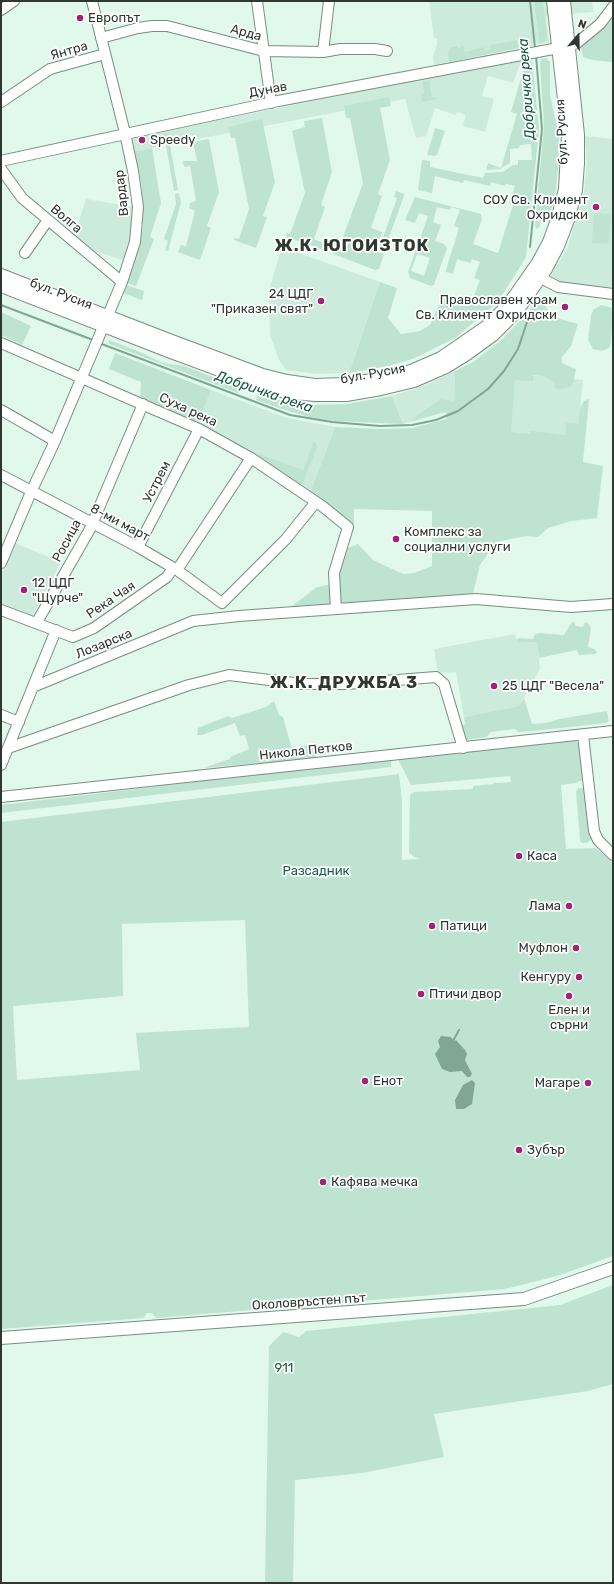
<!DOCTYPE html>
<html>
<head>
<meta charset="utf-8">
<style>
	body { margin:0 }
	#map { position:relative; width:614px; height:1584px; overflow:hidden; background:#e1f8ec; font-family:Rubik,sans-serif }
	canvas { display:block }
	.frame { position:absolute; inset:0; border:2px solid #2e3732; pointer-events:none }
	.north { position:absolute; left:558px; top:16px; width:40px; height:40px; -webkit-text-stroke:3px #fff; paint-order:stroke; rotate:20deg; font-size:11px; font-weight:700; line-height:16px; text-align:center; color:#2e3732 }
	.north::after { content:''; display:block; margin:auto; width:14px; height:18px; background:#2e3732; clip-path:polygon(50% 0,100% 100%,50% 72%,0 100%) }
</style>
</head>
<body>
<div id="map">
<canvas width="614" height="1584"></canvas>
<div class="frame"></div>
<div class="north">N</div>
</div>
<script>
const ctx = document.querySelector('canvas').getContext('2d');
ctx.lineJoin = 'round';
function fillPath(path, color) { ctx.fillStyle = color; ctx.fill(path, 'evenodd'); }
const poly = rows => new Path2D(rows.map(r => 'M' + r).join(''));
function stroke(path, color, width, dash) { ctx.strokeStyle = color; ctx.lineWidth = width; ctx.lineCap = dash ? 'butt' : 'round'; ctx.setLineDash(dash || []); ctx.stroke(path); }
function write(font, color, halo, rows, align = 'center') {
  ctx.font = font + ' Rubik,sans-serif'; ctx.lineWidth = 3.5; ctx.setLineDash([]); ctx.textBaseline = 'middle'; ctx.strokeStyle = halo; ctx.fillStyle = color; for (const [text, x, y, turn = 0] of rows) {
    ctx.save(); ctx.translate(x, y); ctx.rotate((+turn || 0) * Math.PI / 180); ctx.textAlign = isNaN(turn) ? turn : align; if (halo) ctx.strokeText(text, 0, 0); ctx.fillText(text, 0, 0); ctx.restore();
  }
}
const built = poly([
	[429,1,592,1,593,12,546,16,549,42,434,65,433,56,437,45,437,38,434,38],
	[522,59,513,83,488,76,482,96,494,99,485,132,463,126,466,115,457,112,456,115,435,108,426,136,416,138,405,99,135,151,133,140,135,137],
	[585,136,613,139,613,288,561,282,551,276,568,246,584,192,587,162],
	[86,199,134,207,131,241,125,261,83,247,69,235,77,227],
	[282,247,380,282,349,373,316,374,286,370,279,360,270,335,269,290],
	[455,371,454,402,441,400,436,402,418,414,413,420,403,424,392,396,428,384],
	[511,373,583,380,572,482,502,475],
	[211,390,287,418,335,427,309,495,198,424],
	[15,543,61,562,32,617,1,606,1,575],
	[515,634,517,643,537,642,540,669,519,706,464,717,456,672,438,673,434,649]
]);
const green = poly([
	[534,1,543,1,547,36,546,41,540,44],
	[613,14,613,62,592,60,583,57,581,47],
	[517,40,519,48,449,62,448,53,451,47,458,46,458,48,461,48,461,46,463,45,465,52,484,47,485,51,491,49,491,45],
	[546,58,550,62,550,96,559,135,559,159,556,188,550,215,548,218,542,217,540,222,540,227,536,229,535,225,544,126,540,64,541,59],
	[526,61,532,61,539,129,526,257,498,302,455,338,415,358,392,365,349,373,380,282,397,288,388,318,401,334,420,331,430,325,441,300,444,298,457,304,464,304,472,301,480,280,474,278,480,262,472,259,470,263,457,259,453,274,446,272,446,270,459,228,454,226,460,210,451,207,450,210,437,207,433,222,441,225,435,241,444,244,447,248,434,285,431,286,410,278,408,272,428,216,419,213,415,223,405,220,415,197,481,214,482,219,473,244,498,253,513,205,509,203,515,186,506,184,505,186,491,182,490,186,464,180,463,183,435,176,432,193,418,190,422,160,430,161,430,167,483,178,485,173,503,172,513,165,518,165,518,160,532,160,531,144,520,145,519,148,510,149,510,163,500,169,486,170,488,163,501,168,517,114,511,112],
	[417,254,430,258,424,276,411,271],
	[434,79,429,81,432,98,436,97,437,99,422,102,421,94,424,93,422,82],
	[389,97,391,106,380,108,390,160,378,194,382,196,371,228,382,232,375,251,384,254,379,269,375,270,333,254,334,250,338,251,363,183,350,118,346,118,344,106],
	[322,118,332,172,321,205,325,207,314,239,325,244,323,249,321,249,287,237,286,233,290,234,305,193,292,131,305,127,304,121],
	[262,119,275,182,263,216,267,217,256,248,234,240,234,238,239,239,249,209,235,138,231,138,228,127],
	[435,128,445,131,437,155,435,156,427,155],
	[167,133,170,135,172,139,169,140,178,190,174,191,164,134],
	[209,139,219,192,207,226,211,228,200,260,178,252,181,245,186,246,195,211,189,208,190,203,196,201,190,166,184,167,183,161,197,161,193,142],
	[152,148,161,203,150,237,154,239,136,286,127,283,140,243,143,226,142,188,135,151],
	[396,191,404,194,404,196,384,251,379,249,397,198,394,197],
	[179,193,181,202,168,251,165,250,168,241,164,239,176,204,175,194],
	[594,213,611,214,609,244,592,243],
	[126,285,144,291,142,300,123,293],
	[541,295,549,313,553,317,578,324,571,346,562,357,562,363,576,369,574,379,571,387,560,389,555,388,555,383,543,376,533,375,533,381,515,380,511,432,530,434,531,431,565,435,566,423,578,424,580,408,584,401,589,399,583,462,603,466,597,518,571,521,548,528,538,537,526,536,496,542,480,565,472,597,292,606,317,587,338,583,343,550,358,544,373,560,403,574,414,573,432,566,432,511,354,509,354,527,309,495,335,427,380,429,412,428,447,419,446,412,402,424,333,421,313,418,282,409,256,400,257,395,283,401,314,405,347,404,392,396,403,424,413,420,418,414,436,402,441,399,454,402,455,371,473,362,499,342,524,317],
	[601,305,610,307,613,310,611,343,609,348,602,351,593,349,588,340,591,316,593,310],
	[1,312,31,326,22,345,1,335],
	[109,340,140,352,163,363,184,366,239,387,238,393,109,344],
	[115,353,211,390,198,424,140,399,141,382,109,369],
	[315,442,317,447,303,483,299,485,258,458,259,454,303,470,313,443],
	[572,622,575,622,575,626,583,627,585,622,589,624,591,629,588,647,594,649,597,652,595,654,579,655,577,650,539,658,537,642,517,643,516,640,519,638,533,639,534,635,539,633,564,635],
	[524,698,532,724,546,723,559,719,607,711,609,721,606,723,534,731,519,732,514,729,491,732,486,737,465,740,461,726,465,724,464,717,519,706],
	[274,701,279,715,283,717,292,749,311,744,317,758,203,768,230,759,230,757,249,749,245,735,240,736,235,723,202,735,197,735,198,728,228,716,232,718,266,707],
	[574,740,580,744,583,780,575,783,561,785,566,849,596,848,613,863,613,1256,557,1276,505,1289,156,1318,152,1313,147,1313,144,1318,1,1329,1,822,399,774,402,801,402,860,421,859,414,857,409,853,410,795,414,792,473,789,473,786,493,784,494,782,496,783,511,782,510,776,411,785,398,759],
	[245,920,249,1027,136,1033,140,1070,17,1080,13,1006,123,996,122,924],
	[388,759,391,761,391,767,1,813,1,805],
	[579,788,584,788,585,791,592,838,590,841,586,843,582,843,580,840,576,791],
	[613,1285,613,1384,588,1391,434,1414,444,1457,362,1473,295,1480,293,1583,265,1583,269,1346,283,1332,299,1337,306,1331,560,1305]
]);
const water = poly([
	[441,1036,451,1037,454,1041,456,1040,465,1050,467,1054,465,1060,472,1074,470,1077,467,1077,462,1071,450,1072,442,1069,435,1054,440,1047,438,1041],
	[472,1080,475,1083,472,1104,464,1109,456,1109,455,1100,463,1085]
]);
const stream = poly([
	[530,1,535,48],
	[530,247,542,129,536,55],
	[1,305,93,340],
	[99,343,290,415,332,422,380,426,412,425,436,420,458,411,488,389,504,371,518,349,529,316],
	[453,1041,459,1030]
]);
const minor = poly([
	[257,1,271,103],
	[1,10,14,1],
	[101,38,138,28,152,26,167,26,264,51,323,52,340,49,375,49,387,51],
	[323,52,329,1],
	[1,102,50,69,105,54],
	[1,161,278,101,569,46,577,43,600,24,613,7],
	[1,169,22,198,122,282],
	[25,253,48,220],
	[541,278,558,287,613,294],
	[1,343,199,429,251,458,322,506,348,527,334,573,336,609],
	[1,410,55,441],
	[1,475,138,547,177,570,222,603,286,539,315,503],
	[138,547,199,429],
	[1,563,31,492,55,441,122,282,135,242,138,207,133,171,125,133,92,1],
	[177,570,251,458],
	[1,610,73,637,94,628,167,577,173,568],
	[37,622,90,529,143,404],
	[33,687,193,621,239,616,476,599,571,607,613,604],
	[1,715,19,722],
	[583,735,594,831,598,840,613,855],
	[8,748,189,685,229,675,302,684,346,684,436,677,444,684,463,748],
	[1,765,56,630],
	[1,797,613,731]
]);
const major = poly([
	[1,275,172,341,263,375,287,381,315,385,345,384,379,379,411,371,441,358,486,327,509,304,537,264,549,242,558,217,565,189,568,135,553,1],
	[1,286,168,351,260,385,285,392,315,395,346,395,381,389,414,381,446,367,467,354,493,335,517,311,546,269,558,246,568,220,576,190,578,163,578,135,564,1],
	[1,1338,524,1299,613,1268]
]);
const markers = [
	[80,18,4,"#a22274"],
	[142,140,4,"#a22274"],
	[596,207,4,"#a22274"],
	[321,301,4,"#a22274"],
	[565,307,4,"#a22274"],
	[396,539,4,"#a22274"],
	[24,590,4,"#a22274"],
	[494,686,4,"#a22274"],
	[519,856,4,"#a22274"],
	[569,906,4,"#a22274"],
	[432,926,4,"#a22274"],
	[576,948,4,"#a22274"],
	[579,977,4,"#a22274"],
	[421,994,4,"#a22274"],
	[569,996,4,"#a22274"],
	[365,1081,4,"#a22274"],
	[588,1083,4,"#a22274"],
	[519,1150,4,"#a22274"],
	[323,1182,4,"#a22274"]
];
const poiNames = [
	["Европът",88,18],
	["Speedy",150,140],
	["СОУ Св. Климент",588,200,"right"],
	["Охридски",588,215,"right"],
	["24 ЦДГ",313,294,"right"],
	["\"Приказен свят\"",313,309,"right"],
	["Православен храм",557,300,"right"],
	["Св. Климент Охридски",557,315,"right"],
	["Комплекс за",404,532],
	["социални услуги",404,547],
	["12 ЦДГ",32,583],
	["\"Щурче\"",32,598],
	["25 ЦДГ \"Весела\"",502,686],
	["Каса",527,856],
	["Лама",561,906,"right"],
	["Патици",440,926],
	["Муфлон",568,948,"right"],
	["Кенгуру",571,977,"right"],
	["Птичи двор",429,994],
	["Елен и",569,1010,"center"],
	["сърни",569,1025,"center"],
	["Енот",373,1081],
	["Магаре",580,1083,"right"],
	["Зубър",527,1150],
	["Кафява мечка",331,1182]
];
const streetNames = [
	["Арда",246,33,15],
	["Янтра",69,51,-16],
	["Дунав",268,90,-11],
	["бул. Русия",562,132,-93],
	["Вардар",122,193,-96],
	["Волга",66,219,40],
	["бул. Русия",61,294,21],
	["бул. Русия",373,374,-10],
	["Суха река",188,410,25],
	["Устрем",157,482,-63],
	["8-ми март",120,523,28],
	["Росица",67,541,-62],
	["Река Чая",111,600,-34],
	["Лозарска",104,644,-22],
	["Никола Петков",306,751,-6],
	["Околовръстен път",309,1302,-4]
];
const parkNames = [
	["Разсадник",316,871],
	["911",284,1368]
];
const waterNames = [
	["Добричка река",527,89,-94],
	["Добричка река",264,392,19]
];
const districtNames = [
	["Ж.К. ЮГОИЗТОК",352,246],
	["Ж.К. ДРУЖБА 3",344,683]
];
fillPath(built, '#cdebdc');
fillPath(green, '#bee4d1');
fillPath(water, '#7fa793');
stroke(stream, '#7fa793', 2);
stroke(minor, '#788d83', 12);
stroke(major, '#788d83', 14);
stroke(minor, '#fff', 10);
stroke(major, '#fff', 12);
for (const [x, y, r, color] of markers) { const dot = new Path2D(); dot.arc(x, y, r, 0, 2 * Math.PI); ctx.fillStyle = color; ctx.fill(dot); stroke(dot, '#fff', 1.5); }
write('13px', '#2e3732', '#fff', poiNames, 'left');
write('13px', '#2e3732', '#fff', streetNames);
write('13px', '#1c6146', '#fff', parkNames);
write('italic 14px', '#135a40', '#fff', waterNames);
ctx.letterSpacing = '1px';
write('bold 17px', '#2e3732', '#fff', districtNames);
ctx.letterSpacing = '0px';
</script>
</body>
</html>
